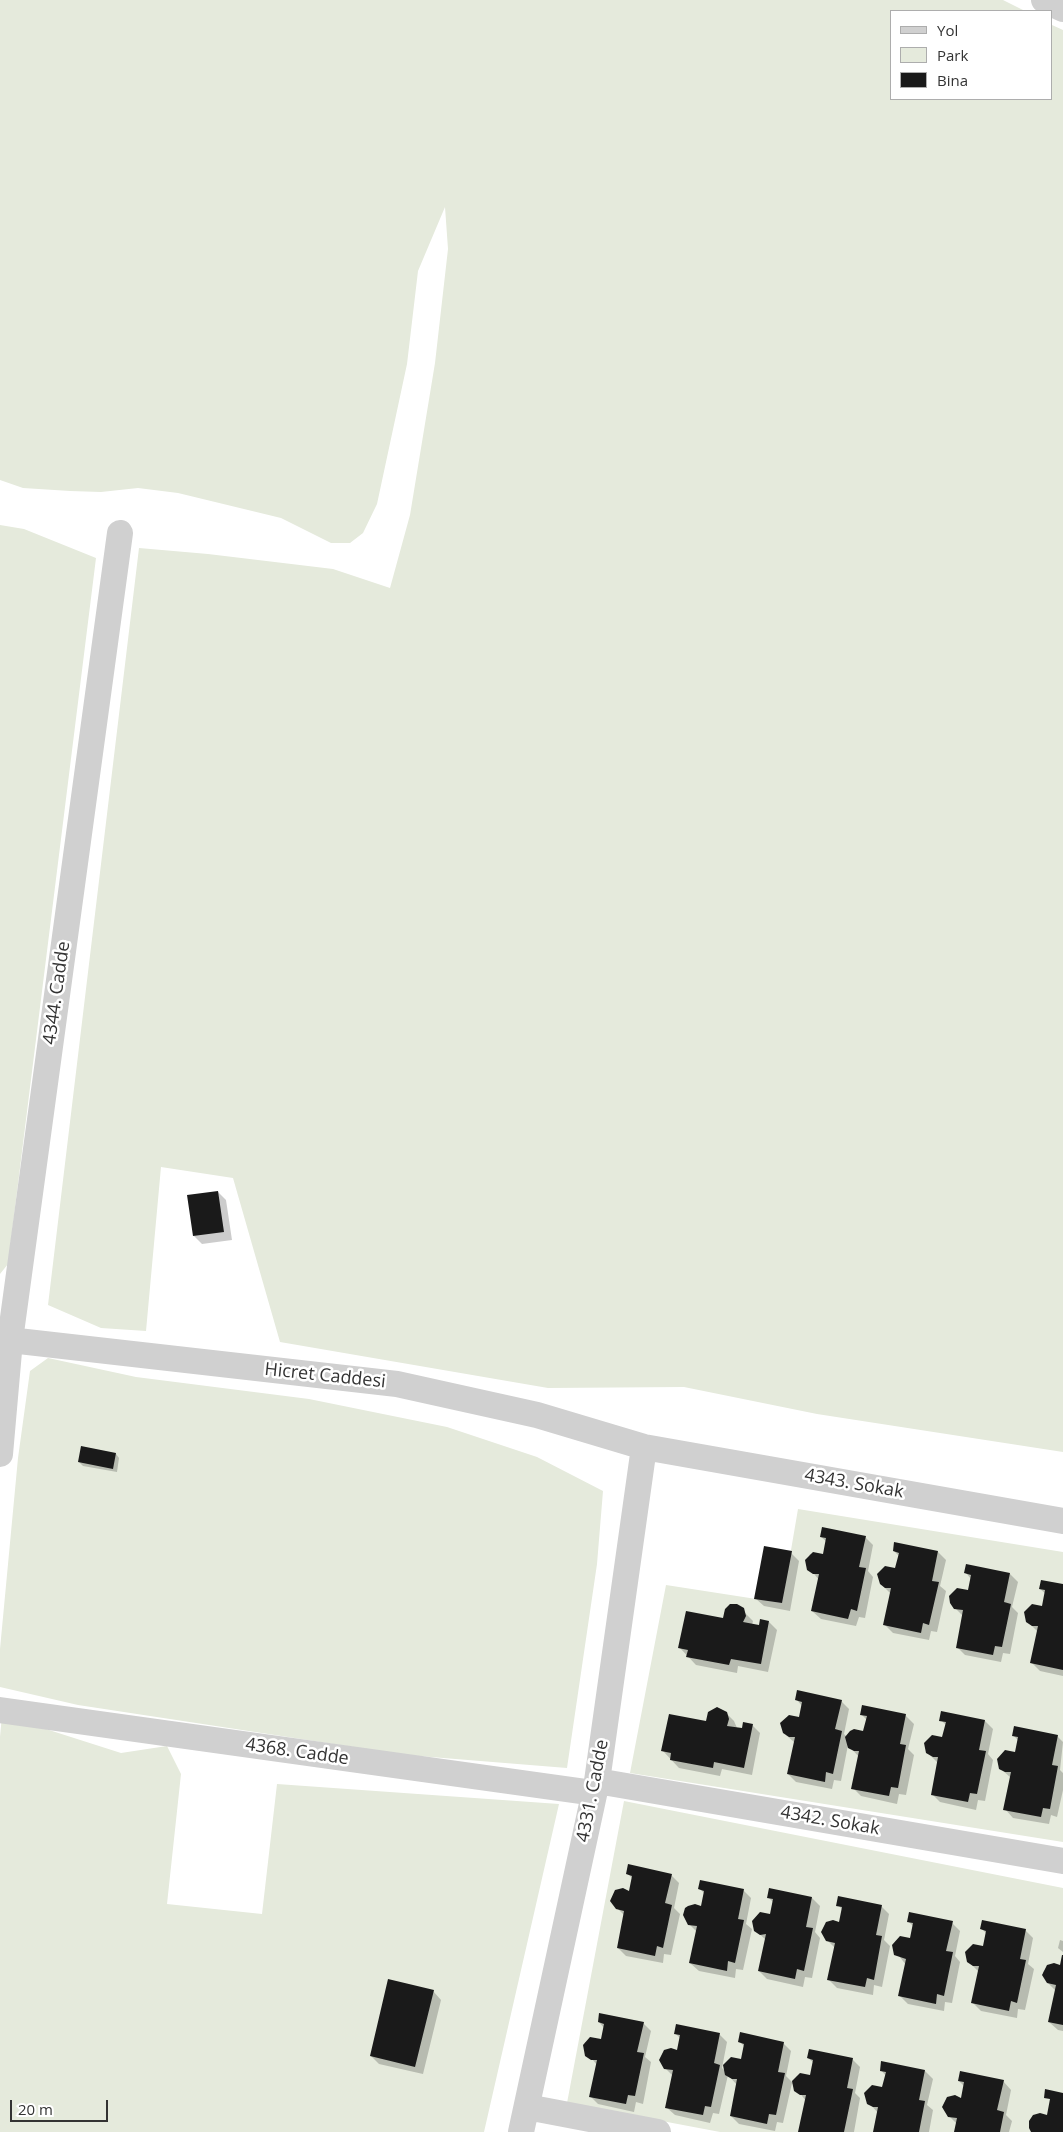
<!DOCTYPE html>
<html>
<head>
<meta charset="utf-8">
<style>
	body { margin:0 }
	#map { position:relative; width:1063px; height:2132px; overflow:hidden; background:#fff; font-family:"Open Sans",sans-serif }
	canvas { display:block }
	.legend { position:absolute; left:890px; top:10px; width:162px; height:90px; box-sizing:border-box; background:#fff; border:1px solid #adadad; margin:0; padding:6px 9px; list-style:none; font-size:15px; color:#333 }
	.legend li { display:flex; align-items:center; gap:10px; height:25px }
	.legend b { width:25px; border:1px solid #adadad }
	.scale { position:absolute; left:10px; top:2100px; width:98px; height:22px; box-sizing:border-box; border:2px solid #333; border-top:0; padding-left:6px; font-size:15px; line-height:18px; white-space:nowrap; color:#333; -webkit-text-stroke:4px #fff; paint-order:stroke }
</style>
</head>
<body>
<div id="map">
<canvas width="1063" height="2132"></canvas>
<ul class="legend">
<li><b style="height:6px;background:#d0d0d0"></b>Yol</li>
<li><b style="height:14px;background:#e5eadc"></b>Park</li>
<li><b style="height:14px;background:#1a1a1a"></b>Bina</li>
</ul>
<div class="scale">20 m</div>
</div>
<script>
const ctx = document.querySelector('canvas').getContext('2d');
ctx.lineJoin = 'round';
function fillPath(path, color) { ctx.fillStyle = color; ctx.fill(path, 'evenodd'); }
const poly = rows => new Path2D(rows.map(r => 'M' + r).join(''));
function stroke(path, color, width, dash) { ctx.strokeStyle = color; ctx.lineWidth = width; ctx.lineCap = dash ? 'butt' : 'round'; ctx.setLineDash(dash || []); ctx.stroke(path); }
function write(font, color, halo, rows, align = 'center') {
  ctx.font = font + ' "Open Sans",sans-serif'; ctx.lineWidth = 5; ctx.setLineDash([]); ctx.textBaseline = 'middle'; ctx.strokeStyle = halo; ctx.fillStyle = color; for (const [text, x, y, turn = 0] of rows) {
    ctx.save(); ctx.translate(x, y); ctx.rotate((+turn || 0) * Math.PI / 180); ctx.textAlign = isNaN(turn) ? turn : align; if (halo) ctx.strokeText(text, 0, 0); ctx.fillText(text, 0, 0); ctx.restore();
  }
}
const green = poly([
	[0,0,1003,0,1025,11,892,11,892,99,1052,99,1052,25,1063,30,1063,1452,817,1414,684,1387,548,1388,280,1342,233,1178,161,1167,146,1331,101,1328,48,1305,139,548,208,554,333,569,390,588,410,515,435,363,448,249,445,207,418,271,407,364,377,504,363,533,350,543,331,543,281,518,178,493,138,488,101,492,70,491,23,488,0,480],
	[0,525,24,529,96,558,8,1264,0,1274],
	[48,1358,136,1377,309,1399,447,1427,537,1457,603,1491,597,1564,567,1768,406,1755,78,1705,0,1687,0,1649,18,1458,30,1371],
	[798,1509,1063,1552,1063,1842,630,1773,666,1585,782,1603],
	[2,1715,121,1753,167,1746,181,1774,167,1904,262,1914,277,1784,559,1804,484,2132,0,2132,0,1737],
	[624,1801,1063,1888,1063,2132,720,2132,567,2103]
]);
const shadow = poly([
	[218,1192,226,1200,232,1240,202,1244,194,1236],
	[116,1454,119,1458,117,1472,83,1466,79,1462],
	[821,1537,865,1537,873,1545,868,1571,873,1577,865,1618,859,1617,856,1626,821,1619,812,1611,819,1580,806,1564,810,1554,817,1553,824,1556,827,1542],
	[894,1551,938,1552,946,1560,940,1586,946,1591,937,1632,931,1631,929,1640,893,1633,885,1625,891,1594,883,1586,896,1569,899,1556],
	[791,1553,799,1561,790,1611,764,1606,755,1598],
	[967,1565,1010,1574,1018,1582,1012,1607,1018,1613,1010,1654,1003,1653,1001,1662,965,1655,957,1647,963,1616,955,1608,955,1591,961,1589,968,1592,971,1579,966,1573],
	[1063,1586,1063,1676,1040,1671,1032,1663,1038,1632,1030,1624,1043,1607,1046,1594,1040,1589],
	[737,1605,753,1621,752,1625,760,1626,769,1622,777,1630,768,1672,738,1666,737,1673,696,1665,680,1648,724,1620,724,1613,728,1607],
	[797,1700,841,1701,849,1709,844,1734,848,1738,864,1733,867,1720,861,1714,905,1715,914,1724,908,1749,914,1755,906,1795,899,1794,897,1804,861,1796,853,1788,859,1757,848,1745,841,1781,834,1780,832,1789,796,1782,788,1774,795,1743,786,1735,800,1719,802,1706],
	[726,1713,734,1721,737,1728,743,1730,752,1725,760,1733,752,1775,722,1769,720,1776,679,1768,663,1751],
	[941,1720,985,1721,993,1729,988,1754,993,1760,985,1801,978,1800,976,1810,940,1802,932,1794,938,1763,928,1753,943,1738,946,1725],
	[1013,1735,1057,1736,1063,1742,1060,1770,1063,1773,1063,1790,1057,1817,1051,1815,1049,1824,1013,1818,1005,1809,1011,1778,1000,1768,1016,1754,1019,1741],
	[627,1873,671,1875,679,1883,674,1908,680,1914,671,1955,664,1954,663,1963,626,1956,618,1948,625,1916,617,1908,630,1892,633,1879],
	[700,1889,743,1890,751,1898,746,1924,752,1929,743,1970,736,1969,735,1978,699,1971,690,1963,697,1932,689,1924,702,1907,705,1894],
	[768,1897,812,1898,820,1906,815,1932,820,1938,812,1978,805,1977,803,1987,767,1979,759,1971,766,1940,755,1930,771,1915,773,1902],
	[838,1905,881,1906,889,1914,884,1940,890,1946,882,1987,874,1985,873,1995,837,1988,829,1980,835,1948,827,1940,840,1924,843,1910],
	[908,1921,952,1923,960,1931,955,1956,960,1962,952,2003,945,2002,944,2011,908,2004,899,1995,906,1965,893,1948,895,1942,900,1938,911,1940,914,1927],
	[982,1929,1025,1930,1033,1938,1028,1964,1034,1969,1025,2010,1018,2009,1017,2018,981,2011,973,2003,979,1972,969,1962,984,1947,987,1934],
	[1060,1940,1063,1941,1063,1952,1058,1948],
	[1063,1957,1063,2031,1058,2030,1049,2022,1056,1991,1046,1981,1043,1972,1051,1964,1061,1966],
	[433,1991,441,2000,423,2074,379,2064,371,2056],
	[599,2022,643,2023,651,2031,645,2057,651,2062,643,2104,636,2102,634,2112,598,2104,590,2096,597,2065,584,2049,585,2042,602,2041,604,2028],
	[675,2033,719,2034,727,2042,722,2068,724,2070,729,2060,742,2060,745,2047,740,2042,783,2043,791,2051,786,2076,793,2083,797,2076,811,2076,814,2063,808,2058,852,2059,860,2067,855,2093,860,2098,854,2132,800,2132,806,2101,792,2083,783,2123,777,2122,775,2131,739,2124,731,2116,737,2085,728,2075,719,2114,713,2113,710,2123,675,2115,666,2107,673,2076,665,2068,678,2052,681,2039],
	[881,2070,925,2071,933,2079,927,2105,933,2110,929,2132,874,2132,878,2113,871,2105,883,2089,886,2076],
	[959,2081,1003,2081,1011,2090,1006,2115,1012,2121,1009,2132,955,2132,957,2124,949,2116,962,2099,964,2086]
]);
const building = poly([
	[218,1191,224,1232,193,1236,187,1195],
	[81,1446,116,1453,113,1469,78,1462],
	[822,1527,866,1536,859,1567,866,1568,857,1611,851,1609,848,1619,811,1611,819,1574,813,1574,807,1570,805,1560,813,1552,823,1554,826,1538,820,1537],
	[894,1542,938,1551,932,1581,939,1582,929,1625,923,1623,921,1633,883,1625,891,1588,885,1588,880,1584,877,1574,885,1566,895,1568,899,1553,893,1551],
	[764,1546,792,1551,782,1603,754,1599],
	[966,1564,1010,1573,1004,1602,1011,1604,1002,1647,995,1646,993,1655,956,1648,963,1610,954,1609,950,1603,949,1596,957,1588,968,1590,971,1575,964,1573],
	[1041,1580,1063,1584,1063,1670,1030,1663,1038,1626,1032,1626,1026,1622,1024,1612,1032,1604,1042,1606,1045,1590,1039,1589],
	[730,1604,737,1604,744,1608,746,1616,743,1622,759,1625,760,1619,769,1621,761,1664,731,1659,729,1665,686,1657,688,1650,678,1648,686,1611,723,1618,725,1609],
	[797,1690,842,1700,835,1729,842,1731,833,1774,826,1772,825,1782,787,1774,795,1737,789,1737,783,1733,780,1723,789,1715,799,1717,802,1702,795,1700],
	[862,1705,906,1714,900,1744,906,1745,898,1788,891,1787,889,1796,851,1789,859,1751,854,1751,848,1748,845,1737,850,1731,854,1729,863,1731,867,1716,860,1715],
	[717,1707,727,1712,729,1719,727,1726,742,1728,743,1722,753,1724,744,1768,714,1762,713,1768,670,1760,671,1753,661,1751,669,1714,706,1721,708,1712],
	[941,1711,985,1720,979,1750,986,1751,977,1794,970,1793,968,1802,931,1795,938,1757,933,1757,926,1753,924,1743,932,1735,942,1737,946,1722,939,1721],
	[1014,1726,1058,1735,1052,1765,1058,1766,1050,1809,1043,1808,1041,1817,1003,1810,1011,1772,1005,1772,999,1769,997,1759,1005,1750,1015,1752,1018,1737,1012,1736],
	[628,1864,672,1874,665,1903,672,1905,663,1948,657,1946,655,1956,617,1948,624,1911,616,1909,610,1901,615,1890,623,1888,629,1891,632,1876,626,1874],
	[700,1880,744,1889,738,1919,744,1920,735,1963,728,1961,727,1971,689,1963,697,1926,688,1925,683,1915,685,1908,688,1906,695,1904,701,1906,704,1891,698,1889],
	[769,1888,812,1897,806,1927,813,1928,804,1971,797,1969,795,1979,758,1971,766,1934,760,1935,754,1931,752,1921,760,1912,770,1914,773,1899,767,1898],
	[838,1896,882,1905,876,1935,882,1936,874,1980,867,1978,865,1987,827,1980,835,1943,826,1941,821,1932,826,1922,833,1920,839,1922,842,1907,836,1906],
	[909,1912,953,1921,946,1951,953,1952,944,1996,937,1994,936,2004,898,1996,906,1959,894,1955,892,1945,900,1936,910,1938,913,1923,907,1922],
	[982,1920,1026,1929,1020,1959,1026,1960,1017,2003,1011,2001,1009,2011,971,2003,979,1966,973,1966,967,1962,965,1952,973,1944,983,1946,986,1931,980,1929],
	[1062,1955,1063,1955,1063,2025,1048,2022,1056,1985,1047,1983,1042,1975,1047,1965,1054,1963,1060,1965],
	[388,1979,434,1990,415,2067,370,2056],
	[599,2013,644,2022,637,2052,644,2053,635,2096,628,2095,626,2104,589,2097,597,2060,591,2060,585,2056,583,2045,590,2037,601,2039,604,2024,598,2022],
	[676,2024,720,2033,714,2063,720,2065,711,2107,705,2106,703,2115,665,2108,673,2070,664,2069,659,2060,664,2050,671,2048,677,2050,680,2035,674,2034],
	[740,2032,784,2042,778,2072,785,2073,776,2115,769,2114,767,2124,730,2116,737,2079,732,2079,725,2075,723,2065,731,2057,741,2059,744,2044,738,2042],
	[809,2049,853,2058,847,2088,853,2089,844,2132,798,2132,806,2095,800,2095,794,2091,792,2081,800,2073,810,2075,813,2060,807,2058],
	[881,2061,925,2070,919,2100,925,2101,919,2132,873,2132,878,2107,873,2107,867,2104,864,2093,872,2085,882,2087,886,2072,880,2071],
	[960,2071,1004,2080,997,2110,1004,2112,1000,2132,954,2132,957,2118,948,2117,942,2107,947,2097,955,2095,961,2098,964,2082,958,2081],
	[1045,2089,1063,2093,1063,2132,1031,2132,1029,2128,1029,2121,1033,2115,1040,2113,1047,2115,1050,2099,1044,2098]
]);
const minor = poly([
	[1044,0,1063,9],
	[0,1339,397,1384,537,1415,644,1447,1063,1521],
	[0,1454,10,1340,120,533],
	[0,1710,594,1793],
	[597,1781,1063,1861],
	[527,2107,658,2132],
	[521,2132,597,1781,644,1447]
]);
const streetNames = [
	["4344. Cadde",57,993,-82],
	["Hicret Caddesi",325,1376,6],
	["4343. Sokak",854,1484,10],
	["4368. Cadde",297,1752,8],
	["4331. Cadde",593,1791,-79],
	["4342. Sokak",830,1821,10]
];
fillPath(green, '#e5eadc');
fillPath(shadow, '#0003');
fillPath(building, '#1a1a1a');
stroke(minor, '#d0d0d0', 26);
write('18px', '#333', '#fff', streetNames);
</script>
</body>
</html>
